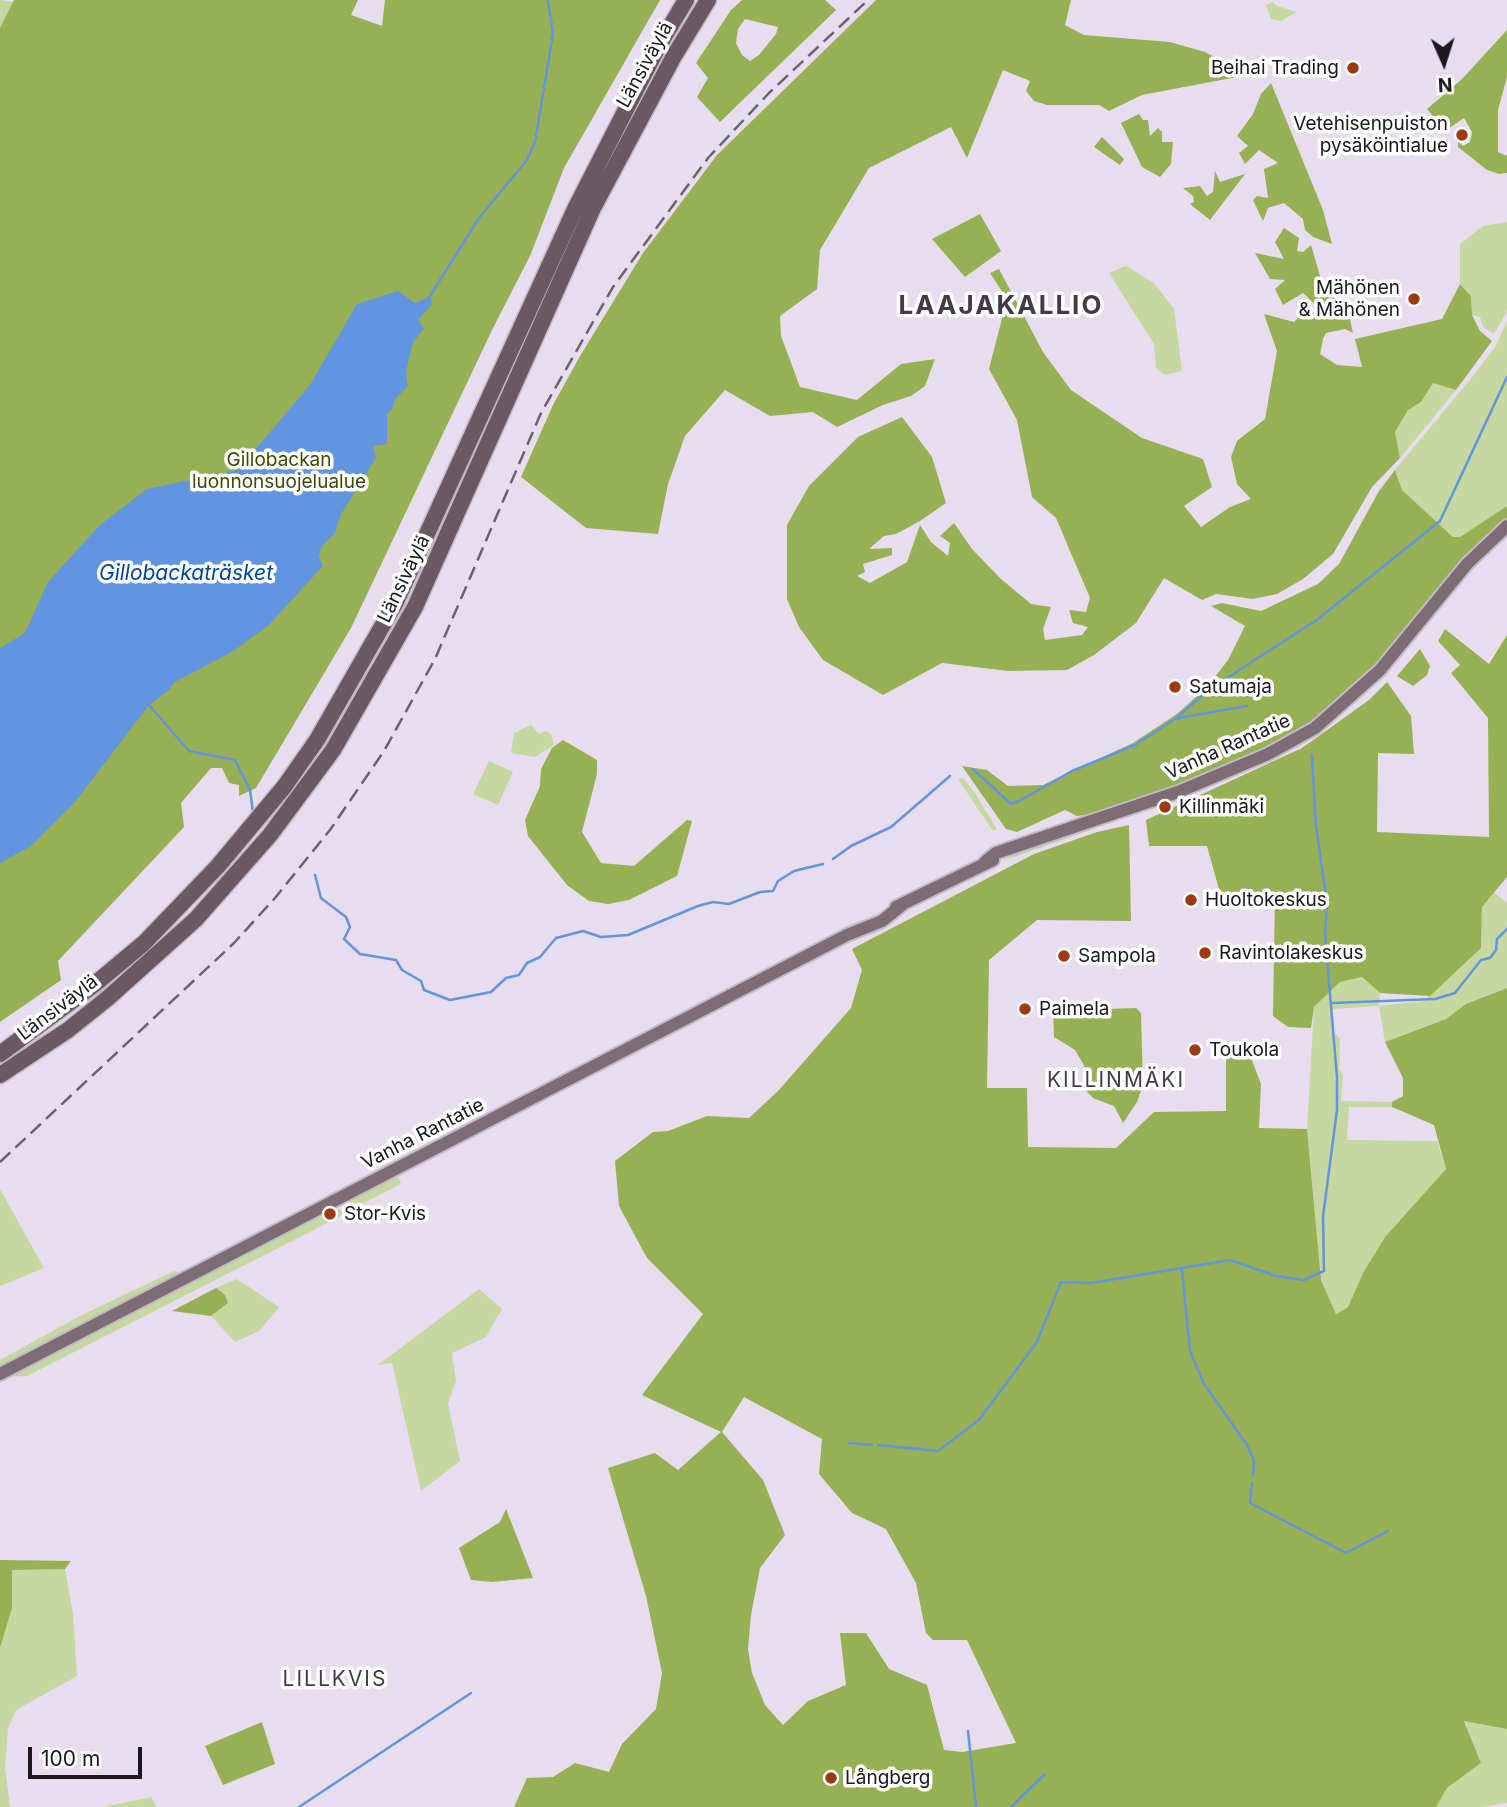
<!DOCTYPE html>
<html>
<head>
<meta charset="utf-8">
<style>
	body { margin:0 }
	#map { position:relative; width:1507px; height:1807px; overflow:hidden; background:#e7ddef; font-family:Inter,sans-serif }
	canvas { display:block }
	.north { position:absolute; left:1409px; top:28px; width:70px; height:70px; -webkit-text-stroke:5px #fff; paint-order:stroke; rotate:177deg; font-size:19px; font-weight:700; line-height:28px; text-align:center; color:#1b171e }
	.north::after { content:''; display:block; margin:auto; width:24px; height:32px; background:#1b171e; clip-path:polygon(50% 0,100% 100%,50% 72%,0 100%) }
	.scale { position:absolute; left:28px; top:1747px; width:114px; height:32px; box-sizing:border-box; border:4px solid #1b171e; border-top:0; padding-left:9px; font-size:21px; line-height:24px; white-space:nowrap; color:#1b171e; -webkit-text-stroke:5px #fff; paint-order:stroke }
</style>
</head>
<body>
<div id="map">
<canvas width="1507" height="1807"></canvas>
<div class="north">N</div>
<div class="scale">100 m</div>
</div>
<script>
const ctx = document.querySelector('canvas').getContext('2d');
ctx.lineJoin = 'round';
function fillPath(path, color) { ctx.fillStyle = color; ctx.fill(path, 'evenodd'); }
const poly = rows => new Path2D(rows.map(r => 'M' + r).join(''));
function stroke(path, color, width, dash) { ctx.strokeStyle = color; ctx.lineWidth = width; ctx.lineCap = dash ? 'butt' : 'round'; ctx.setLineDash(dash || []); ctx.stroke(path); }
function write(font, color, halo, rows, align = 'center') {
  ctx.font = font + ' Inter,sans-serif'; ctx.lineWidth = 7; ctx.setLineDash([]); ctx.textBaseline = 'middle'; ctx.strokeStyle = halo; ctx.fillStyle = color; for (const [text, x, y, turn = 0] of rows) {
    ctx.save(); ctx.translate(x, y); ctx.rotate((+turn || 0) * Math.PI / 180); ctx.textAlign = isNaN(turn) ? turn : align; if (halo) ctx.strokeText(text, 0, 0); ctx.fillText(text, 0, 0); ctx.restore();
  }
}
const green = poly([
	[0,0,14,2,0,28],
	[1273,2,1277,6,1297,12,1281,21,1271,19,1266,5],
	[1507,222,1507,311,1494,334,1483,327,1480,317,1472,315,1471,296,1460,284,1460,244,1483,226],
	[1126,266,1154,283,1174,309,1182,371,1165,375,1156,368,1154,344,1109,273],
	[1507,321,1507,506,1460,537,1453,537,1402,490,1395,470,1469,381,1495,347],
	[1433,383,1456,390,1400,458,1395,432,1408,410,1421,402],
	[531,725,539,734,546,731,551,734,554,745,535,757,511,753,514,733],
	[489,761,513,772,498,805,473,794],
	[963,778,974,792,997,829,993,831,958,779],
	[1094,825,1093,829,1003,861,1028,847],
	[1494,892,1507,903,1507,988,1466,1004,1446,1019,1385,1042,1379,1006,1333,1009,1333,1031,1340,1039,1339,1069,1343,1075,1341,1101,1392,1102,1392,1107,1349,1107,1347,1140,1437,1141,1446,1169,1385,1237,1363,1273,1348,1307,1336,1314,1321,1280,1307,1129,1314,1007,1340,982,1362,977,1380,993,1379,1006,1424,1001,1481,948,1482,907],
	[392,1176,399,1178,401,1184,346,1212,343,1205],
	[0,1189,44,1268,0,1286],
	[340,1209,343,1215,27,1376,4,1377,291,1228],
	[174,1271,186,1274,0,1369,0,1360,82,1315],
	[237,1279,279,1307,259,1331,235,1342,211,1316,228,1303,216,1288],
	[479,1289,502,1309,486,1337,452,1353,456,1381,448,1404,460,1461,421,1491,392,1363,378,1365],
	[65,1569,73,1613,77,1676,16,1710,8,1728,5,1768,10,1807,0,1807,0,1648,12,1608,12,1570],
	[1464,1720,1507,1729,1507,1803,1480,1807,1436,1807,1447,1788,1481,1763],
	[151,1797,157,1807,103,1807]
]);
const forest = poly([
	[14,0,358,0,351,15,382,26,385,0,660,0,564,168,530,256,493,328,351,628,256,788,239,796,239,785,229,783,222,768,211,768,181,803,184,827,58,961,61,980,0,1022,0,28],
	[742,0,825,0,836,10,720,122,697,97,708,78,696,63,731,10],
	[745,19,778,27,776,34,759,55,750,61,742,55,736,43,738,29],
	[876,0,1071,0,1065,25,1084,35,1170,42,1205,52,1241,70,1237,77,1142,95,1109,111,1099,105,1047,105,1034,101,1026,91,1030,81,1003,70,967,158,951,127,869,168,820,250,817,289,780,316,781,336,800,387,857,400,901,364,935,359,925,386,911,396,883,405,837,427,813,412,770,416,725,390,685,436,668,484,658,534,586,528,521,477,553,405,580,356,643,253,717,155],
	[1507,30,1507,77,1498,110,1498,152,1507,156,1507,173,1499,174,1487,170,1458,147,1458,141,1463,146,1470,142,1472,132,1464,118,1445,131,1427,109,1462,79],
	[1271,83,1323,210,1332,244,1313,237,1305,230,1303,219,1284,203,1268,208,1263,221,1253,200,1257,196,1268,198,1264,169,1278,163,1259,150,1245,164,1239,153,1248,146,1237,136,1253,114,1261,94],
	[1139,114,1143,120,1148,120,1150,136,1158,128,1162,132,1162,142,1173,142,1171,164,1160,177,1142,167,1121,123],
	[1102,137,1124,159,1120,165,1094,147],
	[1215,171,1220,182,1245,174,1210,220,1190,204,1194,202,1193,196,1183,188,1200,186,1207,196,1213,192],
	[980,214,1001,251,965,277,932,239],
	[1284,228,1299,238,1297,251,1303,252,1311,245,1323,286,1338,302,1342,313,1349,315,1353,333,1345,329,1326,333,1323,339,1320,354,1337,365,1362,367,1355,339,1442,319,1460,284,1471,296,1472,315,1480,331,1492,341,1456,390,1433,383,1421,402,1408,410,1395,432,1400,458,1372,487,1333,554,1303,579,1277,594,1253,599,1216,594,1202,600,1164,578,1136,623,1094,655,1067,670,1008,671,942,663,883,695,823,660,799,627,787,599,787,525,809,486,858,437,902,417,932,457,946,503,920,521,896,534,884,536,869,549,892,548,892,555,863,564,865,572,857,576,870,583,907,562,920,525,931,542,948,556,950,543,940,536,954,523,972,549,1001,579,1031,604,1051,607,1043,629,1045,640,1082,635,1088,627,1073,623,1069,610,1086,612,1090,598,1056,518,1032,497,1017,420,989,369,1007,299,990,273,999,269,1043,352,1071,390,1142,438,1203,459,1212,487,1184,506,1201,527,1230,507,1251,499,1237,484,1231,457,1237,441,1265,419,1277,351,1264,314,1294,322,1308,307,1320,320,1325,314,1303,293,1283,305,1275,289,1285,280,1270,279,1255,253,1284,259,1275,242],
	[1395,470,1402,490,1453,537,1460,537,1507,506,1507,520,1475,548,1357,688,1311,728,1183,785,1101,813,1077,816,1065,810,1017,832,1006,829,962,766,987,770,1008,786,1043,785,1133,743,1177,714,1208,686,1228,660,1245,626,1211,606,1222,603,1261,611,1318,584,1339,564,1379,491],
	[1445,629,1489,664,1507,635,1507,877,1482,907,1481,948,1430,996,1380,993,1362,977,1340,982,1314,1007,1311,1028,1288,1027,1273,1016,1275,893,1220,893,1207,846,1149,846,1146,820,1302,748,1369,700,1387,682,1411,716,1414,754,1378,753,1377,832,1489,837,1488,718,1451,673,1460,665,1438,641],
	[1420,649,1430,666,1427,675,1413,686,1397,676],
	[563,740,597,760,597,774,582,832,601,863,634,866,687,820,692,821,677,876,629,900,608,904,589,901,567,885,528,836,525,820,540,786,541,769,552,748],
	[1129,825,1131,921,1037,920,989,960,987,1088,1027,1088,1028,1147,1116,1148,1154,1112,1226,1111,1226,1056,1250,1055,1261,1084,1259,1128,1307,1129,1321,1280,1336,1314,1348,1307,1363,1273,1385,1237,1446,1169,1434,1125,1392,1107,1392,1102,1403,1096,1403,1078,1385,1042,1446,1019,1466,1004,1507,988,1507,1729,1464,1721,1481,1763,1447,1788,1436,1807,514,1807,527,1778,553,1777,575,1763,609,1772,622,1744,656,1709,662,1673,646,1596,608,1468,655,1453,678,1470,721,1432,642,1395,703,1314,647,1258,619,1206,615,1161,653,1132,668,1131,707,1116,749,1118,778,1091,851,1008,862,970,852,949,1034,854,1097,832],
	[744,1397,822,1439,819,1474,852,1513,886,1529,916,1583,926,1633,933,1640,967,1640,1016,1743,962,1752,944,1750,927,1685,889,1669,866,1633,840,1633,846,1685,808,1701,783,1725,765,1705,752,1673,748,1649,751,1615,760,1568,785,1535,763,1480,722,1432],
	[1136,1008,1141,1013,1143,1085,1137,1102,1123,1123,1114,1106,1093,1098,1084,1088,1085,1067,1075,1050,1054,1037,1053,1011],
	[216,1288,225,1295,228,1303,211,1316,172,1311],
	[506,1509,533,1578,492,1582,471,1580,459,1548,500,1522],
	[0,1560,71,1561,65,1569,12,1570,12,1608,0,1648],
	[262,1722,275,1764,223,1785,205,1746]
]);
const water = poly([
	[398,291,415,303,430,296,432,304,418,320,424,329,413,342,406,372,408,386,395,399,393,408,387,414,387,444,373,446,376,458,340,516,335,533,321,547,319,557,323,566,268,626,232,652,175,682,169,690,149,705,75,802,31,846,0,863,0,648,25,633,48,582,100,525,147,489,238,470,310,385,357,304]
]);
const stream = poly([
	[430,296,479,218,527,160,535,142,553,34,548,0],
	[1313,623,1440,521,1507,377],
	[149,705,189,751,235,760,250,790,253,812],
	[1178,718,1247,706],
	[973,769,1011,804,1019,801,1072,771,1135,745,1175,719,1210,689,1312,623],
	[833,859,851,846,891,827,950,776],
	[315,875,321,898,346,917,350,927,344,939,360,954,396,960,402,970,421,981,424,990,450,1000,491,992,506,978,519,975,527,963,540,957,556,938,583,931,601,937,628,935,698,906,713,902,729,904,760,892,773,891,778,881,794,871,823,864],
	[1332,1003,1435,999,1455,993,1481,960,1490,958,1496,950,1497,939,1507,929],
	[1182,1270,1190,1351,1204,1384,1247,1445,1254,1461,1253,1475],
	[849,1443,872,1445],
	[878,1445,938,1451,979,1420,1037,1342,1061,1282,1091,1283,1230,1260,1276,1276,1304,1280,1324,1271,1323,1217,1337,1110,1337,1077,1325,934,1327,903,1316,826,1312,755],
	[1252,1483,1250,1503,1346,1553,1388,1531],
	[968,1731,976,1807],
	[299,1807,471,1693],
	[1011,1807,1045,1774]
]);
const major = poly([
	[985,862,996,853,1178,792,1268,754,1315,728,1380,670,1467,564,1507,526],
	[896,907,993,860],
	[0,1374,847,935,882,921,902,905]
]);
const highway = poly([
	[0,1054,95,984,144,943,218,866,284,787,317,740,396,602,575,209,658,47,686,0],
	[0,1075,68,1030,108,998,196,919,270,835,333,750,415,607,593,208,674,56,708,0]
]);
const rail = poly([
	[0,1162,234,943,275,898,330,830,384,751,435,659,541,413,613,287,708,158,769,93,868,0]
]);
const markers = [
	[1353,68,7,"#9f3911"],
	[1462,135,7,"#9f3911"],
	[1414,299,7,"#9f3911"],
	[1175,687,7,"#9f3911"],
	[1165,807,7,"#9f3911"],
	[1191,900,7,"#9f3911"],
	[1205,953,7,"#9f3911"],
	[1064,956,7,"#9f3911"],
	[1025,1009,7,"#9f3911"],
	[1195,1050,7,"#9f3911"],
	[330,1214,7,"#9f3911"],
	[831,1778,7,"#9f3911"]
];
const streetNames = [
	["Länsiväylä",645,65,-61],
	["Länsiväylä",404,579,-64],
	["Vanha Rantatie",1228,747,-24],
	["Länsiväylä",58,1008,-37],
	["Vanha Rantatie",423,1134,-27]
];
const poiNames = [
	["Beihai Trading",1339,68,"right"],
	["Vetehisenpuiston",1448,124,"right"],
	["pysäköintialue",1448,146,"right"],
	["Mähönen",1400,288,"right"],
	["& Mähönen",1400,310,"right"],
	["Satumaja",1189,687],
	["Killinmäki",1179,807],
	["Huoltokeskus",1205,900],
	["Ravintolakeskus",1219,953],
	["Sampola",1078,956],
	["Paimela",1039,1009],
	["Toukola",1209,1050],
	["Stor-Kvis",344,1214],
	["Långberg",845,1778]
];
const parkNames = [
	["Gillobackan",279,460],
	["luonnonsuojelualue",279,482]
];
const waterNames = [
	["Gillobackaträsket",186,574]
];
const neighbourhoodNames = [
	["KILLINMÄKI",1116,1081],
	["LILLKVIS",335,1680]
];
const districtNames = [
	["LAAJAKALLIO",1001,306]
];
fillPath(green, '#c6d8a0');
fillPath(forest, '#97b053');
fillPath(water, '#6394df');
stroke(stream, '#6394df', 2.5);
stroke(major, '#c2b9c9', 16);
stroke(highway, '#c2b9c9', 19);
stroke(major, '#7c6c73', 12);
stroke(highway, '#6b5961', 16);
stroke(rail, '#69636e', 2.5, [14, 7]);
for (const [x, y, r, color] of markers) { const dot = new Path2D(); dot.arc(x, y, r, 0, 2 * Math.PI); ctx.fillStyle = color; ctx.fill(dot); stroke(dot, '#fff', 2.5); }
write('19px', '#1b171e', '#fff', streetNames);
write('19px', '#1b171e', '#fff', poiNames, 'left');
write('19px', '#3c4c03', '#fff', parkNames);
write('italic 21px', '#04469c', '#fff', waterNames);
ctx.letterSpacing = '2px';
write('21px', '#423a49', '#fff', neighbourhoodNames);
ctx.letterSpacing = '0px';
ctx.letterSpacing = '2px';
write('bold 26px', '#423a49', '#fff', districtNames);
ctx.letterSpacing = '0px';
</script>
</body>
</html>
